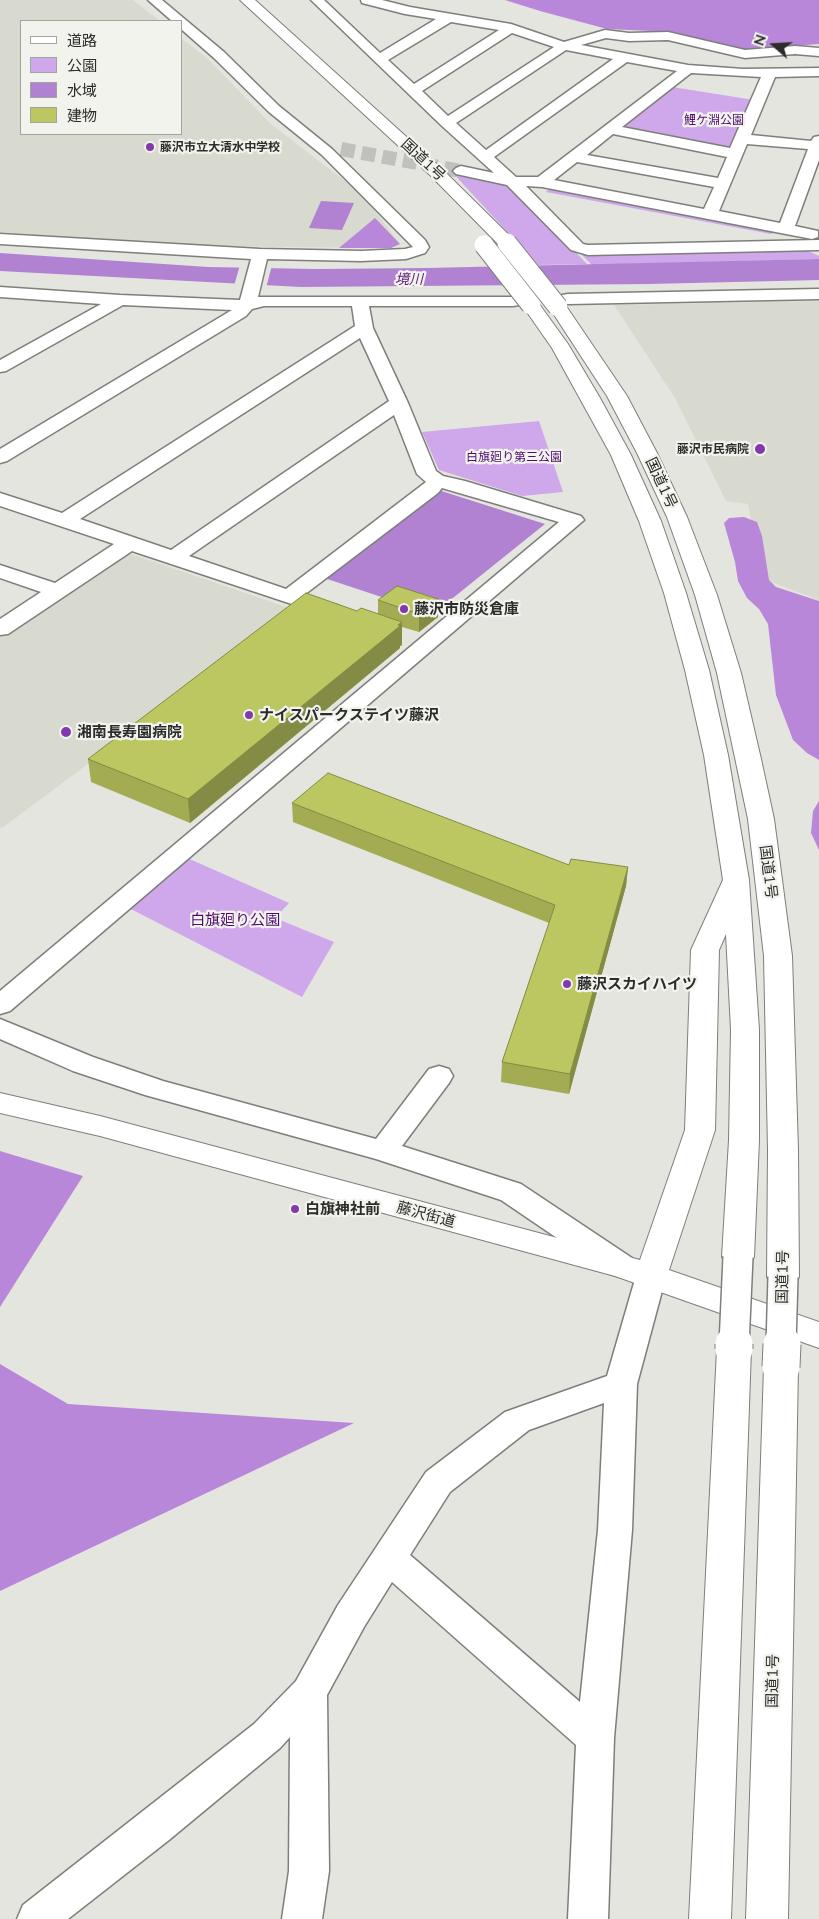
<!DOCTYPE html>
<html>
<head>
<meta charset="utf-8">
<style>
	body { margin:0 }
	#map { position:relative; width:819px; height:1919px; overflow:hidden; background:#e5e5e0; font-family:Mulish,"Noto Sans JP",sans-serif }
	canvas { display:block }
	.legend { position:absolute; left:20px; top:20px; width:162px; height:115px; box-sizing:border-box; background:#f2f3ed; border:1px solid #a3a49f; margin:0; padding:6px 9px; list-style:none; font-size:15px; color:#2c2d2b }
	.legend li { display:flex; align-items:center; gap:10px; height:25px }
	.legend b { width:25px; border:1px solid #a3a49f }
	.north { position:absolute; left:749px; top:20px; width:50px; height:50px; -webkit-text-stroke:4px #f2f3ed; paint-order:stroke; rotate:289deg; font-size:14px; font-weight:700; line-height:20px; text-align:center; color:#2c2d2b }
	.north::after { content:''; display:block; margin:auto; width:18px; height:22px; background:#2c2d2b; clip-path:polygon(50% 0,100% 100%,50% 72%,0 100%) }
</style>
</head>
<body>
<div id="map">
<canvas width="819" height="1919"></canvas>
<ul class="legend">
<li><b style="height:6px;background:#fff"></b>道路</li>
<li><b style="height:14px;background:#cea8ea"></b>公園</li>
<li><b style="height:14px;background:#b181d2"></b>水域</li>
<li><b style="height:14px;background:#bdc761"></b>建物</li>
</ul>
<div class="north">N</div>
</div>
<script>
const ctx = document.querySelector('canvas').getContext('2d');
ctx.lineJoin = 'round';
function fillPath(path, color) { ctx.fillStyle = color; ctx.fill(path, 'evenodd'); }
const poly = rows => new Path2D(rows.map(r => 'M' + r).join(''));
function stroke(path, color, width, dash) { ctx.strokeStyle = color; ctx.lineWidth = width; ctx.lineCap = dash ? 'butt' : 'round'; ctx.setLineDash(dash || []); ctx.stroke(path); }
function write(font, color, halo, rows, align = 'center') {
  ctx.font = font + ' Mulish,"Noto Sans JP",sans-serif'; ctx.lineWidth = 4.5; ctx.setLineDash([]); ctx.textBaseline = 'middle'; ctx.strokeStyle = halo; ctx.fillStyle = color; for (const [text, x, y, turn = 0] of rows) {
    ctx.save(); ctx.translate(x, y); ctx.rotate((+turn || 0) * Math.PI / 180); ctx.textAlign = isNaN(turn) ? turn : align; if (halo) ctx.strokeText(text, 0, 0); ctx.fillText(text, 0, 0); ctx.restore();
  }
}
const built = poly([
	[0,0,133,0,160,21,21,21,21,134,181,134,181,38,207,58,271,124,363,195,400,244,391,248,194,246,0,232],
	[819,301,819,600,763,579,748,504,726,501,675,398,614,305],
	[128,553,295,610,2,828,0,827,0,637]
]);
const green = poly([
	[666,86,754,100,731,150,621,128,629,115,651,105],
	[450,170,507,181,587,264,538,265],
	[553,186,778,230,771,234,546,192],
	[806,250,819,256,819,259,592,265,581,254],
	[539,421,563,492,522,496,439,470,422,432],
	[185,857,289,903,275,918,334,942,302,997,127,907]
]);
const forest = poly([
	[505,0,819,0,819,44,742,50,673,32,607,29,540,11],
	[375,218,400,244,391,248,339,248],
	[744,517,757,522,762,536,769,580,776,587,819,601,819,760,807,753,793,740,776,695,768,624,759,609,747,598,738,581,735,562,724,523,729,518],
	[819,801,819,850,811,833,813,811],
	[0,1151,83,1176,0,1307],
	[0,1364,68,1404,354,1423,0,1591]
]);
const water = poly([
	[321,201,354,203,342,230,309,228],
	[0,253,208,267,316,269,427,268,819,259,819,280,649,284,301,287,0,271],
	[432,488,545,524,433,614,312,574]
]);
const pier = poly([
	[240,265,272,265,266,288,234,286]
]);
const minorTunnel = poly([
	[341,149,461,171]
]);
const minor = poly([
	[148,0,162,0,224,52,279,106,332,149,425,240,429,247,425,253,406,259,361,261,267,259,258,297,519,297,521,301,519,305,513,306,369,306,373,328,408,403,436,471,443,476,465,481,581,516,584,520,10,1011,0,1014,0,991,559,522,442,488,438,493,304,595,339,606,342,611,339,616,331,617,132,551,8,634,0,635,0,619,41,592,0,578,0,565,55,583,114,544,0,506,0,493,62,513,355,326,352,306,264,306,252,309,246,316,7,461,0,463,0,449,232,310,123,305,6,371,0,372,0,360,101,304,0,297,0,287,120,295,240,300,251,259,0,244,0,234,260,249,361,251,405,249,413,247,322,155,269,112,214,58,181,29,181,21,172,21,148,0],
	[360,338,389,401,171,550,80,519,360,338],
	[394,415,417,474,426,482,286,589,189,556,394,415],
	[311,0,324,0,380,53,436,19,405,14,362,3,361,0,382,0,410,7,511,24,564,42,605,30,629,33,668,32,745,50,795,46,819,48,819,56,795,54,745,58,668,40,629,41,606,38,581,45,688,65,743,69,819,68,819,76,775,77,751,135,811,141,814,137,819,136,819,160,795,226,818,231,818,237,812,239,542,187,526,186,583,244,588,245,819,240,819,250,588,255,571,250,507,185,456,174,453,171,456,168,461,166,494,173,442,126,311,0],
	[451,22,499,30,414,84,388,60,451,22],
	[512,33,554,47,448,116,422,91,512,33],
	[566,50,613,59,486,150,456,123,566,50],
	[627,62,677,71,538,177,516,177,494,157,627,62],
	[691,73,761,77,730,148,622,127,691,73],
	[613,134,727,157,718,178,587,155,613,134],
	[747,144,808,149,780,223,719,211,747,144],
	[577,162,714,187,704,209,554,180,577,162],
	[819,289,819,299,568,304,562,303,560,299,562,295,568,294,819,289],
	[0,1019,93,1057,163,1081,376,1139,429,1069,439,1066,449,1069,453,1076,449,1083,402,1146,521,1184,632,1258,636,1266,632,1274,621,1277,610,1274,501,1200,376,1159,145,1095,73,1071,0,1039,0,1019],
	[651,1264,662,1268,666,1276,637,1384,632,1530,614,1738,608,1919,568,1919,576,1745,392,1582,364,1627,327,1695,329,1871,322,1919,282,1919,289,1871,290,1737,280,1748,169,1840,68,1919,17,1919,23,1905,254,1724,296,1681,338,1605,426,1472,505,1412,607,1376,636,1276,640,1268,651,1264],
	[604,1403,598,1530,580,1702,410,1555,450,1492,529,1430,604,1403]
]);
const trunk = poly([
	[240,0,255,0,442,169,513,239,515,243,513,247,501,247,430,175,240,0],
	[531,300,537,301,568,344,600,398,631,455,661,521,686,593,709,670,728,755,749,880,759,1030,759,1140,754,1257,749,1265,738,1269,727,1265,722,1257,729,1140,731,1030,726,934,719,950,715,1130,669,1270,819,1322,819,1348,615,1276,100,1136,0,1113,0,1093,100,1116,640,1260,685,1130,691,950,723,880,704,755,685,670,664,593,639,521,611,455,552,348,522,305,525,301,531,300],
	[558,302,564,303,627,396,657,453,687,517,717,595,741,673,761,759,774,819,792,956,798,1150,799,1277,794,1286,783,1289,772,1286,767,1277,768,1150,764,956,748,819,717,673,695,595,667,517,637,453,607,396,549,307,552,303,558,302],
	[734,1336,746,1340,751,1349,731,1919,689,1919,717,1349,722,1340,734,1336],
	[781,1354,793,1358,798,1367,788,1919,746,1919,764,1367,769,1358,781,1354]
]);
const trunkBridgeFar2 = poly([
	[507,243,558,307],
	[484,245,531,305]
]);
const trunkBridgeFar1 = poly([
	[734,1345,738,1257],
	[781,1345,783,1277]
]);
const trunkBridge = poly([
	[734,1349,734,1344],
	[781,1367,782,1344]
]);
const wall = poly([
	[378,600,438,617,419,632,402,627,402,645,400,646,400,648,190,823,91,782,88,759,378,614],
	[292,803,569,865,628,867,626,886,569,1094,501,1082,502,1062,549,923,293,822]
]);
const shadedWall = poly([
	[438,599,438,617,419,632,419,614],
	[402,622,402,645,400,646,400,648,190,823,188,799],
	[628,867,626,886,569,1094,570,1074]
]);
const building = poly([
	[397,586,438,599,419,614,378,600,397,586],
	[306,593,357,611,361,608,402,622,398,625,400,626,188,799,88,759,306,593],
	[328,773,569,865,571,859,628,867,570,1074,502,1062,555,905,292,803,328,773]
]);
const markers = [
	[150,147,5,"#8239ac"],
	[760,449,6,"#8239ac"],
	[404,609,5,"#8239ac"],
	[249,715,5,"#8239ac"],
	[66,732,6,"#8239ac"],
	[567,984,5,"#8239ac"],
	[295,1209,5,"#8239ac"]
];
const farParknames = [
	["鯉ケ淵公園",714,120],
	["白旗廻り第三公園",514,457]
];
const farPoinames = [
	["藤沢市立大清水中学校",160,147],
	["藤沢市民病院",749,449,"right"]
];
const farWaternames = [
	["境川",409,280]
];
const streetNames = [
	["国道1号",423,160,43],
	["国道1号",661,483,65],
	["国道1号",768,872,83],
	["藤沢街道",426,1215,15],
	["国道1号",783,1277,-89],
	["国道1号",773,1681,-89]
];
const poiNames = [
	["藤沢市防災倉庫",414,609],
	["ナイスパークステイツ藤沢",259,715],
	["湘南長寿園病院",77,732],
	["藤沢スカイハイツ",577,984],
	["白旗神社前",305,1209]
];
const parkNames = [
	["白旗廻り公園",235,920]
];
fillPath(built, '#d8dacf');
fillPath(green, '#cea8ea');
fillPath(forest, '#b887da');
fillPath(water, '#b181d2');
fillPath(pier, '#e5e5e0');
stroke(minorTunnel, '#c0c0bc', 14, [14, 7]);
stroke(minor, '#7e7e7a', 3);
stroke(trunk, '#7e7e7a', 2);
fillPath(minor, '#fff');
fillPath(trunk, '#fff');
stroke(trunkBridgeFar2, '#7e7e7a', 21, []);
stroke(trunkBridgeFar1, '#7e7e7a', 32, []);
stroke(trunkBridge, '#7e7e7a', 39, []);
stroke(trunkBridgeFar2, '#fff', 19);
stroke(trunkBridgeFar1, '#fff', 29);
stroke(trunkBridge, '#fff', 37);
fillPath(wall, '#a3ab53');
fillPath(shadedWall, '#848b44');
fillPath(building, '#bdc761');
stroke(building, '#848b44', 1);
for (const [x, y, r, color] of markers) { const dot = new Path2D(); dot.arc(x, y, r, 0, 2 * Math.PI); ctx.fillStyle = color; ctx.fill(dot); stroke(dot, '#f2f3ed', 2); }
write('12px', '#4f0b70', '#f2f3ed', farParknames);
write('bold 12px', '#2c2d2b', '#f2f3ed', farPoinames, 'left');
write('italic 14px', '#612384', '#f2f3ed', farWaternames);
write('15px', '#2c2d2b', '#f2f3ed', streetNames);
write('bold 15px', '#2c2d2b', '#f2f3ed', poiNames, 'left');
write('15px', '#4f0b70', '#f2f3ed', parkNames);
</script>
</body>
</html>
